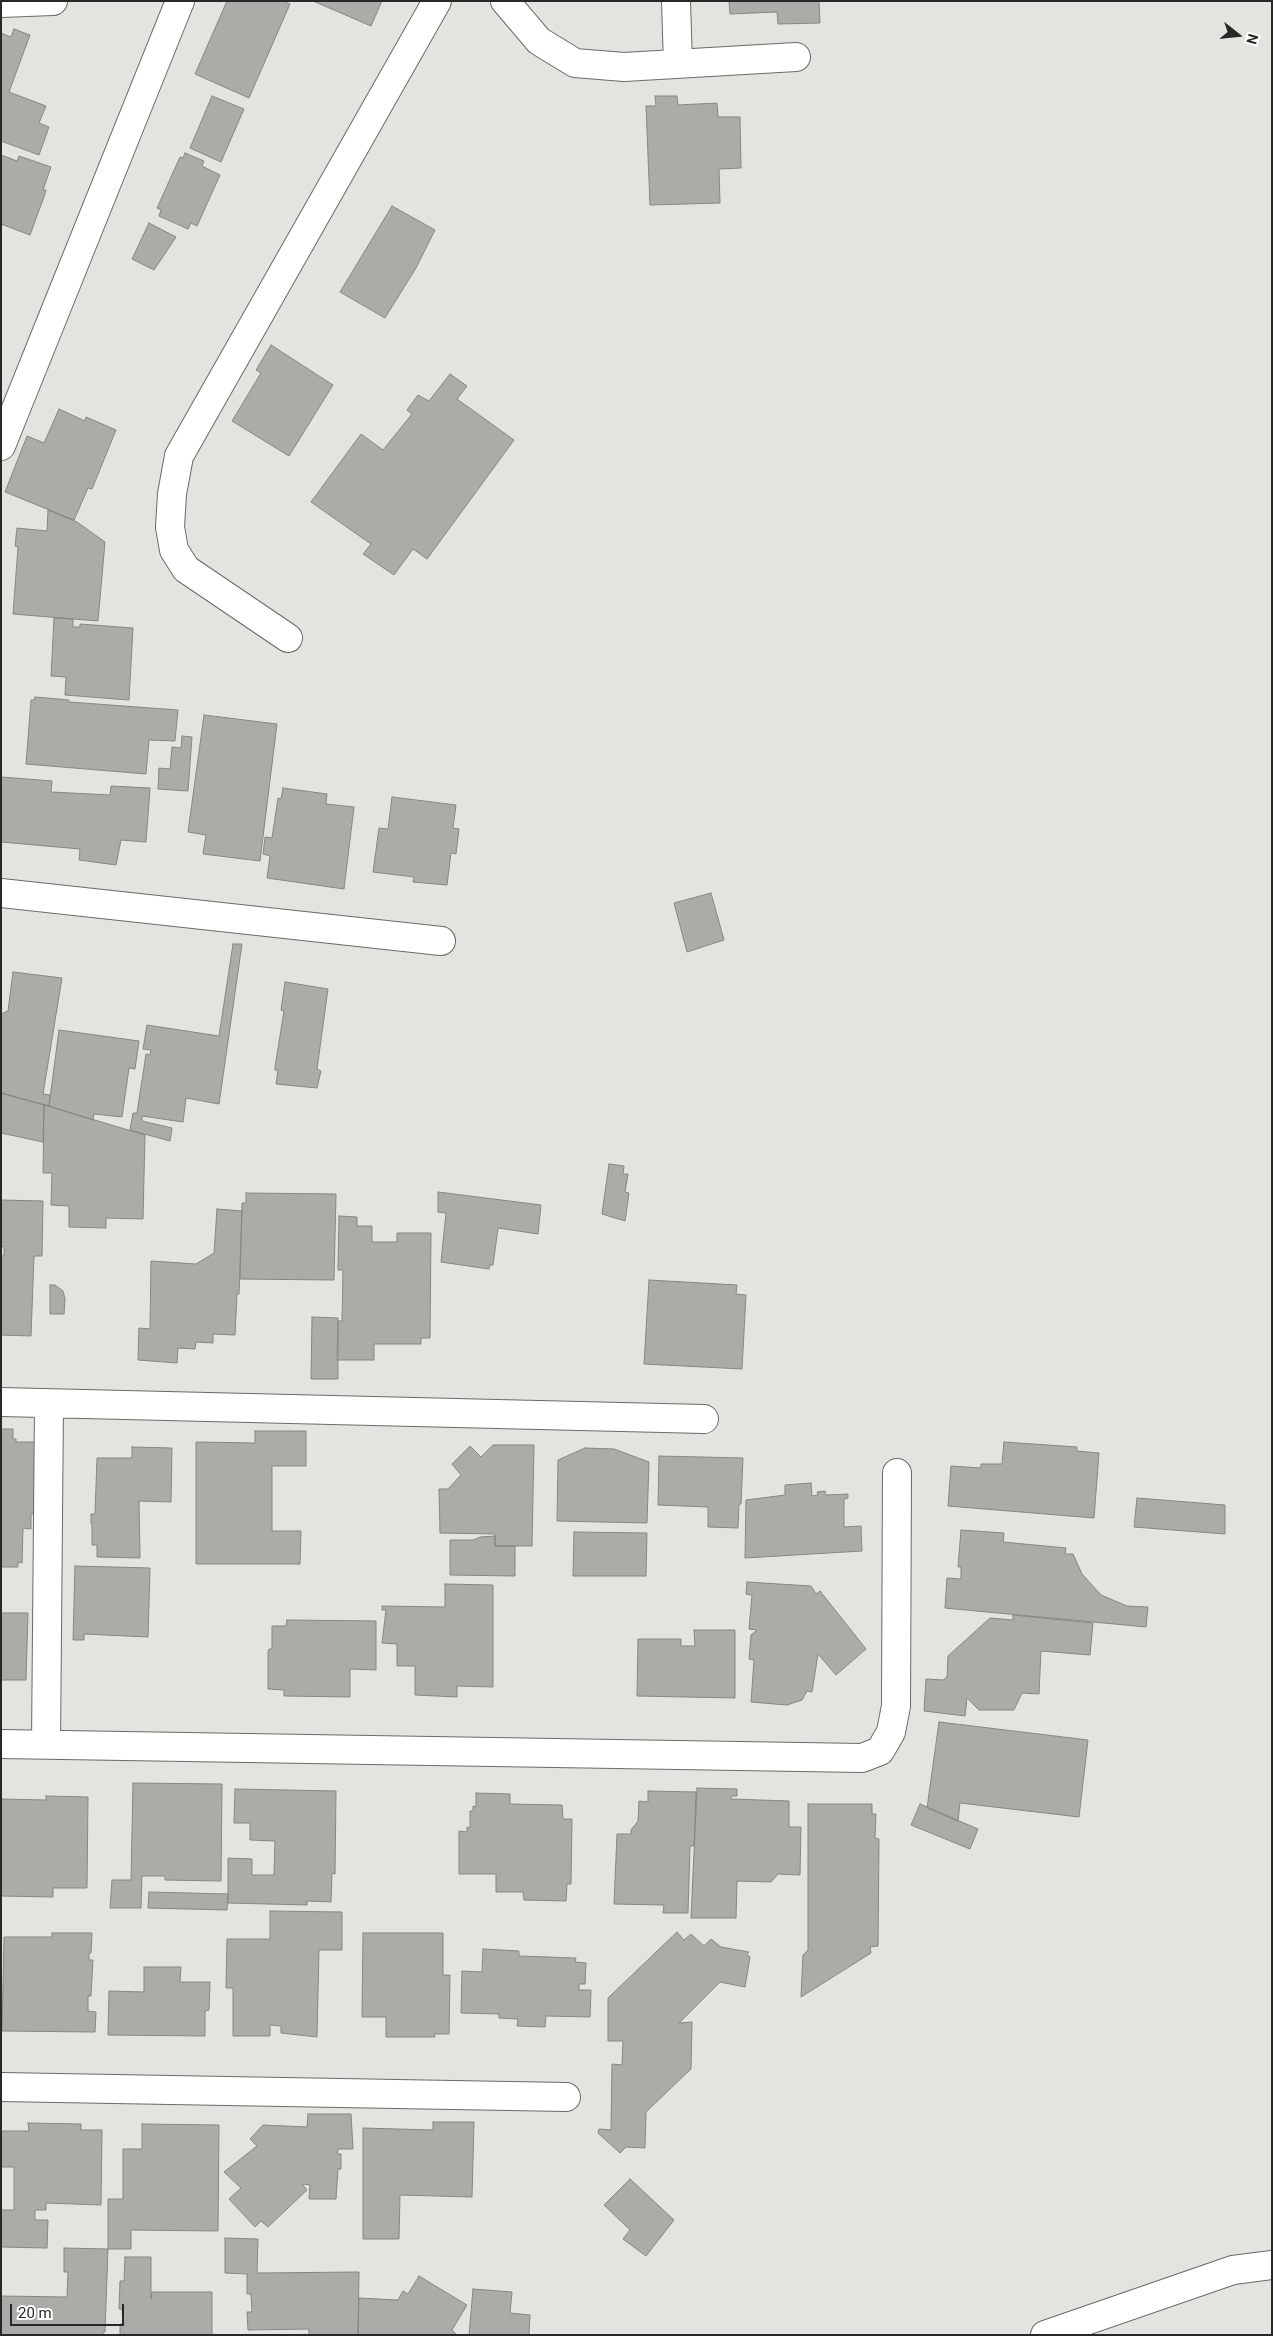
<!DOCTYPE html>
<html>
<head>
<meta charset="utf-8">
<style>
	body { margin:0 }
	#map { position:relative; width:1273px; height:2336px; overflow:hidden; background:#e3e4df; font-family:Roboto,sans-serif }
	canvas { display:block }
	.frame { position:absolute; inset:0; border:2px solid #282827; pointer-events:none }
	.north { position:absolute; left:1213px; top:10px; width:50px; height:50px; -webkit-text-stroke:4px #fff; paint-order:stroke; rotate:106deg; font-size:14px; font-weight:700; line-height:20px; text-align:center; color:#282827 }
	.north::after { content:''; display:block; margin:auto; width:18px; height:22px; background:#282827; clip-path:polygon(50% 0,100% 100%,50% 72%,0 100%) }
	.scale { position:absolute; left:10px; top:2304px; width:114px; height:22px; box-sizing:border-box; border:2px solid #282827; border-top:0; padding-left:6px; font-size:15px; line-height:18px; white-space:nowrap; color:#282827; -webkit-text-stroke:4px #fff; paint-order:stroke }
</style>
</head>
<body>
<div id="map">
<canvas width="1273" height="2336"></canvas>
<div class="frame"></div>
<div class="north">N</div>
<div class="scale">20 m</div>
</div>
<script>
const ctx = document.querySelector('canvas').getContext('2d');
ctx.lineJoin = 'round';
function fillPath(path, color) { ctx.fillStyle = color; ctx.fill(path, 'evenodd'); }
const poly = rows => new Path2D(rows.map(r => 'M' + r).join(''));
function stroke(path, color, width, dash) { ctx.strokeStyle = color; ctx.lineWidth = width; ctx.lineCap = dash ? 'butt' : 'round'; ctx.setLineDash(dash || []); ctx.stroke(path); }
const building = poly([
	[227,1,283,1,290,4,249,98,195,74,227,1],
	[313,1,382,1,371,26,313,1],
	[729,1,819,1,820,23,778,24,777,12,730,14,729,1],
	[14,29,30,35,9,92,46,106,39,123,49,127,39,155,1,141,1,33,11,37,14,29],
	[212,96,244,109,221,162,190,148,212,96],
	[655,96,677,96,678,105,717,103,718,117,740,117,741,168,719,169,720,203,650,205,646,106,656,106,655,96],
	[185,153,204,161,202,166,220,175,197,226,191,223,188,229,159,216,161,210,157,208,180,157,183,158,185,153],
	[1,155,17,161,19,156,51,167,43,190,46,190,45,194,30,235,1,224,1,155],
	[392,206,435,230,416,268,385,318,340,292,392,206],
	[149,223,176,237,154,270,132,259,149,223],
	[271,345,333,385,289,456,232,421,261,373,256,370,271,345],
	[450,374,467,386,457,399,514,440,427,559,413,549,394,575,363,554,371,544,311,502,361,434,383,450,412,414,407,410,418,395,429,401,450,374],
	[59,409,85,421,86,417,116,430,92,489,88,488,74,520,5,492,27,436,44,443,59,409],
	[48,510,77,522,105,542,98,621,13,614,18,547,15,546,17,528,47,531,48,510],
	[54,618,73,619,73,627,80,627,80,624,133,628,129,700,65,695,66,677,51,676,54,618],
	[35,697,69,700,69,702,178,710,175,741,149,740,146,774,26,764,31,700,34,700,35,697],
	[204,715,277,724,260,861,203,854,206,835,188,832,204,715],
	[182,736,192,737,188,791,158,789,159,768,170,769,172,747,181,748,182,736],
	[1,777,52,781,51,792,110,795,111,786,150,788,146,842,121,840,116,865,79,860,80,849,1,842,1,777],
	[283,788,327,794,326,804,354,807,344,889,267,878,270,856,263,854,265,837,272,838,278,798,281,799,283,788],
	[392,797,456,805,453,828,459,829,456,854,451,853,447,885,413,882,414,877,373,872,379,828,388,829,392,797],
	[711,893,724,940,687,952,674,903,711,893],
	[233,944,242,944,219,1104,186,1098,183,1122,142,1116,142,1121,172,1128,170,1141,130,1130,133,1113,137,1113,146,1054,150,1055,151,1050,143,1049,147,1025,219,1036,233,944],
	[13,972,62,978,43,1094,50,1095,49,1106,1,1093,1,1014,8,1011,13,972],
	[285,982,328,989,317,1069,321,1071,317,1088,276,1084,278,1070,275,1070,275,1067,284,1011,281,1010,285,982],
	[59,1030,139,1041,135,1069,129,1068,122,1117,94,1114,93,1120,49,1106,59,1030],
	[1,1093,44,1105,43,1142,1,1133,1,1093],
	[44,1105,145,1135,143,1219,106,1218,106,1228,69,1227,69,1206,51,1205,52,1173,43,1173,44,1105],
	[609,1164,624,1166,623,1174,628,1174,625,1192,629,1193,625,1221,602,1214,609,1164],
	[438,1192,541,1205,538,1234,498,1228,493,1265,490,1265,489,1269,441,1262,446,1213,438,1212,438,1192],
	[246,1193,336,1194,334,1280,240,1279,242,1203,246,1203,246,1193],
	[1,1200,43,1201,42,1256,34,1256,31,1336,1,1335,1,1256,4,1256,4,1247,1,1246,1,1200],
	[217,1209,242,1211,239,1294,237,1294,235,1335,213,1334,213,1343,196,1342,195,1349,178,1348,177,1363,138,1360,139,1328,150,1329,151,1261,196,1264,214,1253,217,1209],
	[339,1216,357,1217,357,1226,372,1226,372,1242,397,1242,397,1233,431,1233,430,1338,421,1338,421,1344,374,1344,374,1360,337,1360,338,1321,342,1321,343,1270,338,1270,339,1216],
	[649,1280,737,1285,736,1294,746,1295,742,1369,644,1364,649,1280],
	[50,1285,55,1285,63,1291,65,1299,64,1314,50,1314,50,1285],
	[312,1317,338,1318,338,1379,311,1379,312,1317],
	[1,1429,13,1429,13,1439,16,1439,16,1442,37,1442,35,1514,31,1514,31,1529,23,1528,22,1563,18,1562,18,1567,1,1567,1,1429],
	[255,1431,306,1431,306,1466,272,1466,272,1531,301,1531,300,1564,196,1564,196,1442,255,1443,255,1431],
	[1004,1442,1077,1447,1077,1451,1099,1453,1094,1518,948,1506,951,1466,981,1468,981,1464,1002,1464,1004,1442],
	[493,1445,534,1445,532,1546,495,1546,495,1534,440,1533,439,1489,448,1489,461,1475,452,1464,470,1446,481,1457,493,1445],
	[132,1447,172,1448,171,1502,139,1501,140,1558,97,1557,97,1545,92,1545,92,1524,91,1524,91,1514,95,1514,97,1458,132,1458,132,1447],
	[585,1448,614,1449,649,1462,647,1523,557,1521,558,1460,585,1448],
	[659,1456,743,1458,741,1504,739,1504,738,1528,708,1527,708,1507,658,1505,659,1456],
	[811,1483,812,1496,818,1495,817,1492,825,1491,826,1495,848,1494,848,1498,844,1499,844,1527,861,1526,862,1551,745,1558,746,1500,785,1495,785,1485,811,1483],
	[1137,1498,1225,1505,1225,1534,1134,1527,1137,1498],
	[961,1530,1004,1533,1003,1542,1066,1548,1065,1554,1073,1554,1082,1574,1101,1595,1127,1606,1148,1607,1146,1627,945,1608,947,1578,961,1579,961,1567,958,1567,961,1530],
	[574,1532,647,1533,646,1576,573,1576,574,1532],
	[495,1536,495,1546,515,1546,515,1576,450,1575,450,1540,473,1540,480,1537,495,1536],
	[75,1566,150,1568,148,1637,84,1634,84,1640,73,1640,75,1566],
	[747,1582,811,1586,816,1594,820,1591,866,1649,836,1675,818,1654,812,1692,807,1691,802,1700,787,1705,751,1702,754,1660,749,1659,751,1635,757,1630,749,1629,752,1595,746,1594,747,1582],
	[445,1584,493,1585,493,1687,457,1686,457,1697,415,1695,415,1666,397,1666,397,1644,382,1643,386,1610,382,1610,382,1606,445,1607,445,1584],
	[1,1613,28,1613,26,1680,1,1680,1,1613],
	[1013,1615,1093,1623,1090,1655,1041,1651,1039,1694,1022,1693,1014,1710,979,1710,967,1698,965,1716,924,1711,926,1679,943,1680,947,1677,948,1656,990,1618,1013,1620,1013,1615],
	[287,1620,376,1621,376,1670,350,1669,350,1697,284,1696,284,1690,268,1689,268,1652,269,1649,272,1649,272,1626,286,1626,287,1620],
	[694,1630,735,1630,735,1698,637,1696,638,1639,681,1639,681,1646,695,1646,694,1630],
	[939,1722,1088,1740,1079,1817,960,1803,958,1821,927,1808,939,1722],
	[133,1783,222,1784,221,1881,165,1880,165,1876,142,1876,141,1908,110,1908,112,1880,131,1880,133,1783],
	[697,1788,737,1789,737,1796,731,1796,731,1799,789,1801,789,1827,801,1827,800,1875,778,1874,771,1882,737,1881,736,1918,691,1918,697,1788],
	[235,1789,336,1791,335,1874,332,1873,331,1902,307,1901,307,1905,228,1903,228,1858,252,1859,252,1875,274,1875,275,1841,250,1840,250,1823,234,1823,235,1789],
	[648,1791,696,1792,694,1846,690,1846,688,1913,663,1913,664,1905,614,1904,617,1834,631,1834,631,1830,638,1821,639,1801,648,1802,648,1791],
	[476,1793,510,1794,510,1804,562,1805,563,1819,572,1819,571,1884,567,1884,566,1901,524,1900,523,1892,496,1892,496,1874,459,1874,459,1831,467,1832,467,1827,470,1828,470,1811,473,1811,473,1806,476,1807,476,1793],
	[46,1796,88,1797,87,1888,53,1888,53,1897,1,1896,1,1799,46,1800,46,1796],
	[808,1804,872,1804,872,1814,876,1814,875,1838,879,1839,878,1946,870,1947,871,1953,801,1997,803,1955,808,1950,808,1804],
	[920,1804,978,1829,970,1849,911,1825,920,1804],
	[149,1892,228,1894,227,1910,148,1908,149,1892],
	[270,1911,342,1912,342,1950,319,1950,317,2037,281,2033,281,2026,270,2025,270,2036,233,2036,233,1988,226,1988,227,1939,270,1939,270,1911],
	[677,1932,684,1940,691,1934,704,1946,711,1939,721,1947,749,1952,747,1954,750,1957,745,1987,720,1982,679,2023,692,2022,691,2069,646,2112,645,2148,626,2147,620,2153,598,2133,599,2129,611,2130,612,2064,622,2065,623,2041,608,2041,608,1998,677,1932],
	[52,1933,92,1933,91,1953,89,1953,89,1960,93,1960,92,1977,91,1996,88,1996,88,2011,96,2012,95,2032,2,2031,4,1937,52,1937,52,1933],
	[363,1933,443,1933,443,1975,450,1975,449,2034,434,2034,435,2037,386,2037,386,2017,362,2017,363,1933],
	[483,1949,519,1951,519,1956,576,1958,575,1962,586,1963,585,1984,579,1984,579,1990,591,1990,590,2017,546,2016,545,2027,517,2026,518,2019,499,2018,499,2014,461,2013,462,1971,482,1972,483,1949],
	[144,1967,181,1967,180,1982,210,1982,209,2010,205,2011,205,2036,108,2035,109,1991,144,1992,144,1967],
	[308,2114,351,2114,353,2149,338,2149,337,2154,341,2154,341,2169,338,2169,336,2199,309,2199,310,2185,302,2184,307,2190,268,2227,261,2221,255,2227,229,2199,241,2188,224,2172,257,2146,250,2139,263,2125,307,2127,308,2114],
	[433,2122,474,2122,472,2197,400,2195,399,2239,363,2239,363,2128,433,2130,433,2122],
	[28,2123,81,2124,81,2130,102,2130,101,2205,46,2203,46,2210,35,2210,35,2220,48,2220,47,2248,1,2247,1,2210,14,2210,14,2167,1,2167,1,2131,29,2131,28,2123],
	[142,2124,219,2125,218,2231,131,2230,131,2249,108,2249,108,2199,123,2199,123,2149,142,2149,142,2124],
	[630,2179,674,2220,646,2256,623,2239,630,2230,604,2205,630,2179],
	[225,2238,258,2239,257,2273,359,2272,358,2335,309,2335,309,2329,248,2330,247,2312,252,2312,251,2294,247,2294,247,2274,225,2273,225,2238],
	[64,2248,108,2249,105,2332,103,2332,103,2335,1,2335,1,2296,67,2297,68,2272,64,2272,64,2248],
	[125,2257,151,2257,151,2299,152,2292,212,2292,212,2335,120,2335,120,2324,123,2324,122,2309,119,2309,120,2281,124,2281,125,2257],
	[419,2276,467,2305,452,2330,457,2335,358,2335,359,2298,398,2300,403,2291,408,2294,419,2276],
	[473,2289,512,2292,510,2313,530,2315,529,2335,469,2335,473,2289]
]);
const street = poly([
	[505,1,539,41,575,63,624,67,796,57],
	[676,1,678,64],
	[1,3,53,1],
	[1,446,180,1],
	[288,638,186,569,174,550,170,527,172,494,179,456,437,1],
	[1,893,441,941],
	[1,1402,704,1419],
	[1,1744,862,1758,880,1751,891,1732,896,1706,897,1473],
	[46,1744,49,1404],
	[1,2087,566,2097],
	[1045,2335,1233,2270,1272,2265]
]);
fillPath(building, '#abaca8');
stroke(building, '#858782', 1);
stroke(street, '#6a6b67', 30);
stroke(street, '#fff', 28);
</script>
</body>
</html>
